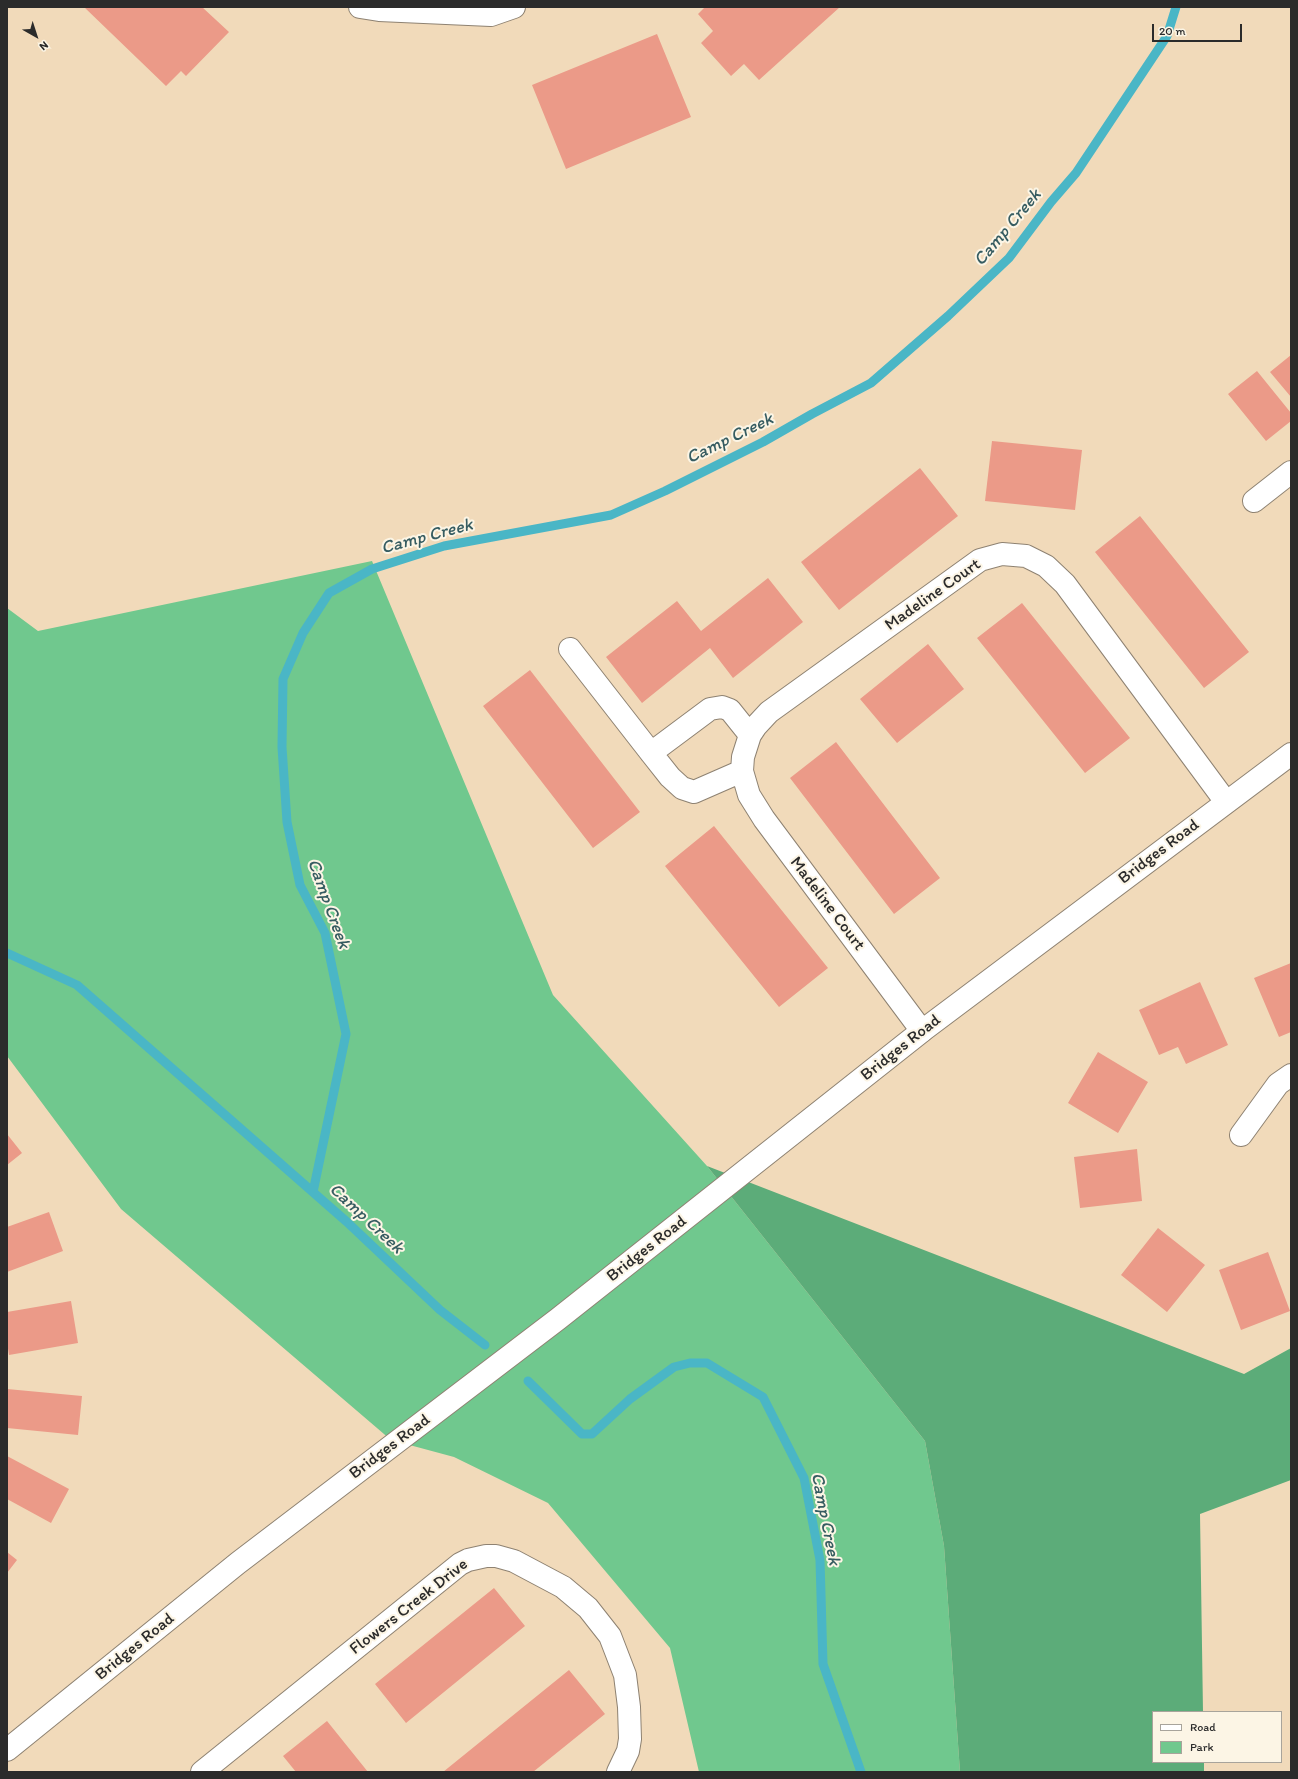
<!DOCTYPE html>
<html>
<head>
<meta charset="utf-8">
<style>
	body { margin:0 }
	#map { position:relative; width:1298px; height:1779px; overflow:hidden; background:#f1daba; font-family:Itim,sans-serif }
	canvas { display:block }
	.frame { position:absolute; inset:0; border:8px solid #2b2b2b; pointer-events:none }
	.legend { position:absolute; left:1152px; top:1711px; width:130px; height:52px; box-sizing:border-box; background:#fcf5e5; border:1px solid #a8a49b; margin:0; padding:5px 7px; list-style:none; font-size:12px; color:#2b2b2b }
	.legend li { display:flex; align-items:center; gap:8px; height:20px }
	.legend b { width:20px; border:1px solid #a8a49b }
	.north { position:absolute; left:16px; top:16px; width:40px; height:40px; -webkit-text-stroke:3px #fcf5e5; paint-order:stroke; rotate:141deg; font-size:11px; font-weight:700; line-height:16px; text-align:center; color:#2b2b2b }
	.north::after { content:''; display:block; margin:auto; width:14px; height:18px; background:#2b2b2b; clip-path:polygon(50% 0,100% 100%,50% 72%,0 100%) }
	.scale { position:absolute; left:1152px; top:24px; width:90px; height:18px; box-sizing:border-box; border:2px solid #2b2b2b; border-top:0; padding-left:5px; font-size:12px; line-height:14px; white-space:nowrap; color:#2b2b2b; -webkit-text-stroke:3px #fcf5e5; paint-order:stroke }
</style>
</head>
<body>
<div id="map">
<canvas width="1298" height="1779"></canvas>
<div class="frame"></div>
<ul class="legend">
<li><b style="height:5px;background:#fff"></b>Road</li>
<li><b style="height:11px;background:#70c88e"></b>Park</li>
</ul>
<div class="north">N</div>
<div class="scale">20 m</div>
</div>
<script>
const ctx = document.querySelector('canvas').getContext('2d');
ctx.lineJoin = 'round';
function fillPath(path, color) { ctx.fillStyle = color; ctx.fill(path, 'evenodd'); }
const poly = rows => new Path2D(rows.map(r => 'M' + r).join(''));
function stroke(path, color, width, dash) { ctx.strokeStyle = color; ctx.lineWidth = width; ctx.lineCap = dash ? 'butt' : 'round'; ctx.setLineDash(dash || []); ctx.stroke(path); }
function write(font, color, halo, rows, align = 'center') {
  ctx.font = font + ' Itim,sans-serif'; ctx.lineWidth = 4; ctx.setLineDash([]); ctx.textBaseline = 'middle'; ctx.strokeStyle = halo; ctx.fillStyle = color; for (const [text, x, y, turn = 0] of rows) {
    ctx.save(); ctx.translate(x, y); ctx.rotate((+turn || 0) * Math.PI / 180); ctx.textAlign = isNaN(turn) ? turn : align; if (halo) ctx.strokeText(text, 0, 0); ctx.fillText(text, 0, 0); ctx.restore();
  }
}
const green = poly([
	[372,561,553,995,707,1166,925,1441,944,1546,960,1772,699,1772,670,1648,548,1503,454,1457,391,1440,121,1209,7,1056,7,608,38,631]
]);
const forest = poly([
	[707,1166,1244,1374,1291,1348,1291,1480,1200,1514,1203,1712,1153,1712,1153,1762,1204,1762,1204,1772,960,1772,944,1546,925,1441]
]);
const stream = poly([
	[7,953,77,985,347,1222,440,1310,485,1345],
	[313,1192,346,1034,325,933,300,885,287,822,282,747,283,679,303,633,329,593,372,569,444,546,611,515,665,491,763,442,812,414,871,383,948,316,1009,258,1051,202,1076,173,1167,36,1176,7],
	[528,1381,582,1434,592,1434,630,1399,674,1367,690,1363,707,1363,763,1397,804,1478,820,1560,823,1664,861,1772]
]);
const building = poly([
	[84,7,202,7,229,32,186,76,181,71,166,86],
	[705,7,840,7,759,80,744,64,731,76,701,43,713,31,698,14],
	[657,34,691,117,566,169,532,85],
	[1291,355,1291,397,1270,372],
	[1257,371,1291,413,1291,421,1266,441,1228,394],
	[992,441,1082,450,1075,510,985,501],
	[920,468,958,516,839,610,801,562],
	[1140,516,1249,652,1204,688,1095,552],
	[768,578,803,622,733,678,710,648,642,703,606,657,677,601,701,631],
	[1022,603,1130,738,1085,773,977,638],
	[928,644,964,689,897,743,860,699],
	[530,670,640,812,593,848,483,706],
	[836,742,940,878,894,914,790,778],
	[714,826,828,968,779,1007,665,866],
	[1291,963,1291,1032,1279,1037,1254,978],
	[1200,982,1228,1045,1186,1064,1178,1047,1159,1055,1139,1010],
	[1098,1052,1148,1082,1118,1133,1068,1103],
	[7,1134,22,1153,7,1165],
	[1137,1149,1142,1201,1080,1208,1074,1157],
	[49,1212,63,1251,7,1272,7,1227],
	[1158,1228,1205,1265,1167,1312,1121,1275],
	[1268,1252,1290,1311,1241,1330,1219,1270],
	[71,1301,78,1343,9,1355,7,1342,7,1312],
	[7,1389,82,1396,78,1435,7,1428],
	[7,1456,69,1489,51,1523,7,1499],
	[7,1552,17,1560,7,1573],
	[494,1588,525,1626,406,1723,375,1684],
	[569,1670,605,1714,533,1772,443,1772],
	[327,1721,368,1772,296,1772,283,1756]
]);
const minor = poly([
	[360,7,379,10,491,15,514,7],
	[1254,501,1291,472],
	[570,649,651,753,670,777,682,788,694,792,742,771],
	[651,753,710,709,722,707,730,710,750,735],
	[922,1031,764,819,749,795,742,771,743,757,750,735,756,726,769,712,980,560,1002,554,1026,556,1046,566,1065,584,1226,802],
	[1241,1135,1278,1084,1291,1075],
	[202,1772,460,1564,468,1560,486,1556,496,1556,514,1561,563,1587,588,1608,610,1636,625,1675,629,1707,630,1739,628,1751,618,1772]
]);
const tertiary = poly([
	[7,1750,238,1563,558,1319,922,1031,1291,754]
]);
const streetNames = [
	["Madeline Court",933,595,-35],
	["Bridges Road",1159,852,-37],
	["Madeline Court",827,904,53],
	["Bridges Road",901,1048,-38],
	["Bridges Road",647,1249,-38],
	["Bridges Road",390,1447,-37],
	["Flowers Creek Drive",409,1607,-38],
	["Bridges Road",135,1647,-39]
];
const waterNames = [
	["Camp Creek",1008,228,-50],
	["Camp Creek",730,439,-26],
	["Camp Creek",427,537,-15],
	["Camp Creek",328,904,70],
	["Camp Creek",366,1219,43],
	["Camp Creek",825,1519,79]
];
fillPath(green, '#70c88e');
fillPath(forest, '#5cac79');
stroke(stream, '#4ab6c6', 9);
fillPath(building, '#eb9a88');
stroke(minor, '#8e8272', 24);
stroke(tertiary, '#8e8272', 24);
stroke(minor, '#fff', 22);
stroke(tertiary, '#fff', 22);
write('17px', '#2b2b2b', '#fcf5e5', streetNames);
write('italic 18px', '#365c61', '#fcf5e5', waterNames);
</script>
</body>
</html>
